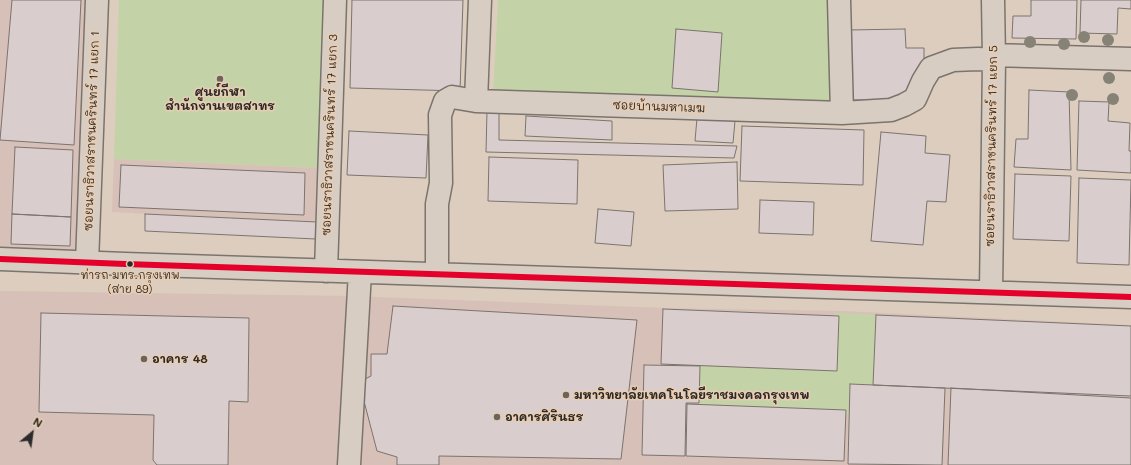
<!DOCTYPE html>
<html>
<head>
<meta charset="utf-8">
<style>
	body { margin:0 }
	#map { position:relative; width:1131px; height:465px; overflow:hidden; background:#ddcdbe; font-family:Mali,sans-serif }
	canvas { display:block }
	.north { position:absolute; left:12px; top:413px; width:40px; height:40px; -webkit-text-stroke:3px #eacdb1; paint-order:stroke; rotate:29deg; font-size:11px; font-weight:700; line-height:16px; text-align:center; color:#2b2b2b }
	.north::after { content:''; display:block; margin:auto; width:14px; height:18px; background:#2b2b2b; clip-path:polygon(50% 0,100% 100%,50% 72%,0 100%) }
</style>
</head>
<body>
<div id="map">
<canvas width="1131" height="465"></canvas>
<div class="north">N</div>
</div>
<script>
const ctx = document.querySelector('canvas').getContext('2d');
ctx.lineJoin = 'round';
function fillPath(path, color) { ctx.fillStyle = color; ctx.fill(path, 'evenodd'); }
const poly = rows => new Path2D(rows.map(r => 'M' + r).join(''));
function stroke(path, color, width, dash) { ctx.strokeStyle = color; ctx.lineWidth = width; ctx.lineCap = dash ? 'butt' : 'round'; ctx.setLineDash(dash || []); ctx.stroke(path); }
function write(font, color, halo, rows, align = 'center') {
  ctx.font = font + ' Mali,"Playpen Sans Thai",sans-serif'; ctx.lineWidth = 3; ctx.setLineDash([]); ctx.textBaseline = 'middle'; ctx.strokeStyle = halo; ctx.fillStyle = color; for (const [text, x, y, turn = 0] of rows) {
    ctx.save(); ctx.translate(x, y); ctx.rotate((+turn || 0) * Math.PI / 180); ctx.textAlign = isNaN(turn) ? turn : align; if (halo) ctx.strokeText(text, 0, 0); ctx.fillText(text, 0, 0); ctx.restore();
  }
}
const built = poly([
	[0,0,105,0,97,254,0,250],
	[114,159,319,168,317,222,112,212],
	[0,291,351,296,664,308,842,311,1131,325,1131,465,0,465]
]);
const green = poly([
	[119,0,326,0,319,168,114,159],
	[498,0,833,0,836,107,493,94],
	[835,313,885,315,885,414,697,417,695,345,832,364]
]);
const building = poly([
	[12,0,81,0,74,145,0,140,12,0],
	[352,0,463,0,460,91,350,88,352,0],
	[1031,0,1077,0,1076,39,1012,38,1013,16,1031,16,1031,0],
	[1081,0,1131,0,1131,9,1118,8,1117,34,1080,33,1081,0],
	[676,29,722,33,718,92,672,88,676,29],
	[905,29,906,48,924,48,924,68,898,100,851,100,849,30,905,29],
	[1029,90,1069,92,1071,170,1014,167,1016,139,1028,139,1029,90],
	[1079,101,1109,102,1108,121,1130,123,1129,151,1131,151,1131,173,1077,170,1079,101],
	[487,111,499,111,499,140,737,146,734,158,486,152,487,111],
	[526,116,612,121,612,140,525,136,526,116],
	[697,118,735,121,733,143,695,141,697,118],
	[742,126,864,130,863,185,740,181,742,126],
	[349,131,428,135,426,178,347,175,349,131],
	[881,132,926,136,925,153,950,155,946,202,927,201,923,245,871,241,881,132],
	[15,147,73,150,71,217,12,214,15,147],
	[489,157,578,160,577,204,488,201,489,157],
	[737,162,738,209,665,211,663,165,737,162],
	[121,165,305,173,304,215,119,207,121,165],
	[1015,174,1071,176,1069,241,1013,239,1015,174],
	[1079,178,1131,180,1129,265,1077,263,1079,178],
	[760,200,814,202,813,235,759,233,760,200],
	[598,209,634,212,631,246,595,243,598,209],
	[12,214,71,217,70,246,11,244,12,214],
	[145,214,317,222,316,239,145,231,145,214],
	[393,306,637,320,621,459,439,456,439,465,397,465,397,457,377,451,359,382,371,376,371,354,387,354,393,306],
	[663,309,839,316,837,371,661,364,663,309],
	[41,313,249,318,248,402,229,401,228,465,157,465,153,460,154,415,39,412,41,313],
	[876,315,1131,326,1131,396,873,385,876,315],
	[644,365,700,366,699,403,686,403,685,456,642,455,644,365],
	[850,384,945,388,942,465,848,464,850,384],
	[951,388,1131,398,1131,465,948,465,951,388],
	[687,404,846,410,844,461,686,456,687,404]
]);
const minor = poly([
	[839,0,842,113],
	[993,55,1131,59],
	[476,101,842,113,891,110,904,105,915,99,923,81,931,68,953,60,978,59,994,60],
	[0,259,125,264,1131,297],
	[87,263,97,0],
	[326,271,335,0],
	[437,274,437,204,441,183,440,115,445,101,452,97,476,101,480,0],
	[991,292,994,60,993,0],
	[349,465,360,272]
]);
const bus1 = poly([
	[0,259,125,264,1131,297]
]);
const trees = [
	[1084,37],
	[1108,40],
	[1030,42],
	[1064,44],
	[1109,78],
	[1072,95],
	[1113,99]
];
const markers = [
	[220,79,4,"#69645e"],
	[130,264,3.5,"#2b2b2b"],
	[144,359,4,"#69645e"],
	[566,395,4,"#69645e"],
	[497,417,4,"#69645e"]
];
const busNames = [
	["ท่ารถ มทร.กรุงเทพ",130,276],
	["(สาย 89)",130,290]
];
const poiNames = [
	["ศูนย์กีฬา",220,92,"center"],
	["สำนักงานเขตสาทร",220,106,"center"],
	["อาคาร 48",152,359],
	["มหาวิทยาลัยเทคโนโลยีราชมงคลกรุงเทพ",574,395],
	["อาคารศิรินธร",505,417]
];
const streetNames = [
	["ซอยบ้านมหาเมฆ",659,107,2],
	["ซอยนราธิวาสราชนครินทร์ 17 แยก 1",92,131,-88],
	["ซอยนราธิวาสราชนครินทร์ 17 แยก 3",330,135,-88],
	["ซอยนราธิวาสราชนครินทร์ 17 แยก 5",992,146,-89]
];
fillPath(built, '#d7c0b7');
fillPath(green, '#c4d3a7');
fillPath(building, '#dacdce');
stroke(building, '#7b746d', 1);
stroke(minor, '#7b746d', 25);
stroke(minor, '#d8cdc3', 22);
stroke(bus1, '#e4002b', 6);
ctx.fillStyle = '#868276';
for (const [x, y] of trees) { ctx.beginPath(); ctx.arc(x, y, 6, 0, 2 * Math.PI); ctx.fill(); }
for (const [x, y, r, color] of markers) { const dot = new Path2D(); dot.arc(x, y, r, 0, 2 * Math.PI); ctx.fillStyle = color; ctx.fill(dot); stroke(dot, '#eacdb1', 1.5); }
write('11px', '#2b2b2b', '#eacdb1', busNames);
write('bold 12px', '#2b2b2b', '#eacdb1', poiNames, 'left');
write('12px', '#2b2b2b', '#eacdb1', streetNames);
</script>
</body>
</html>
